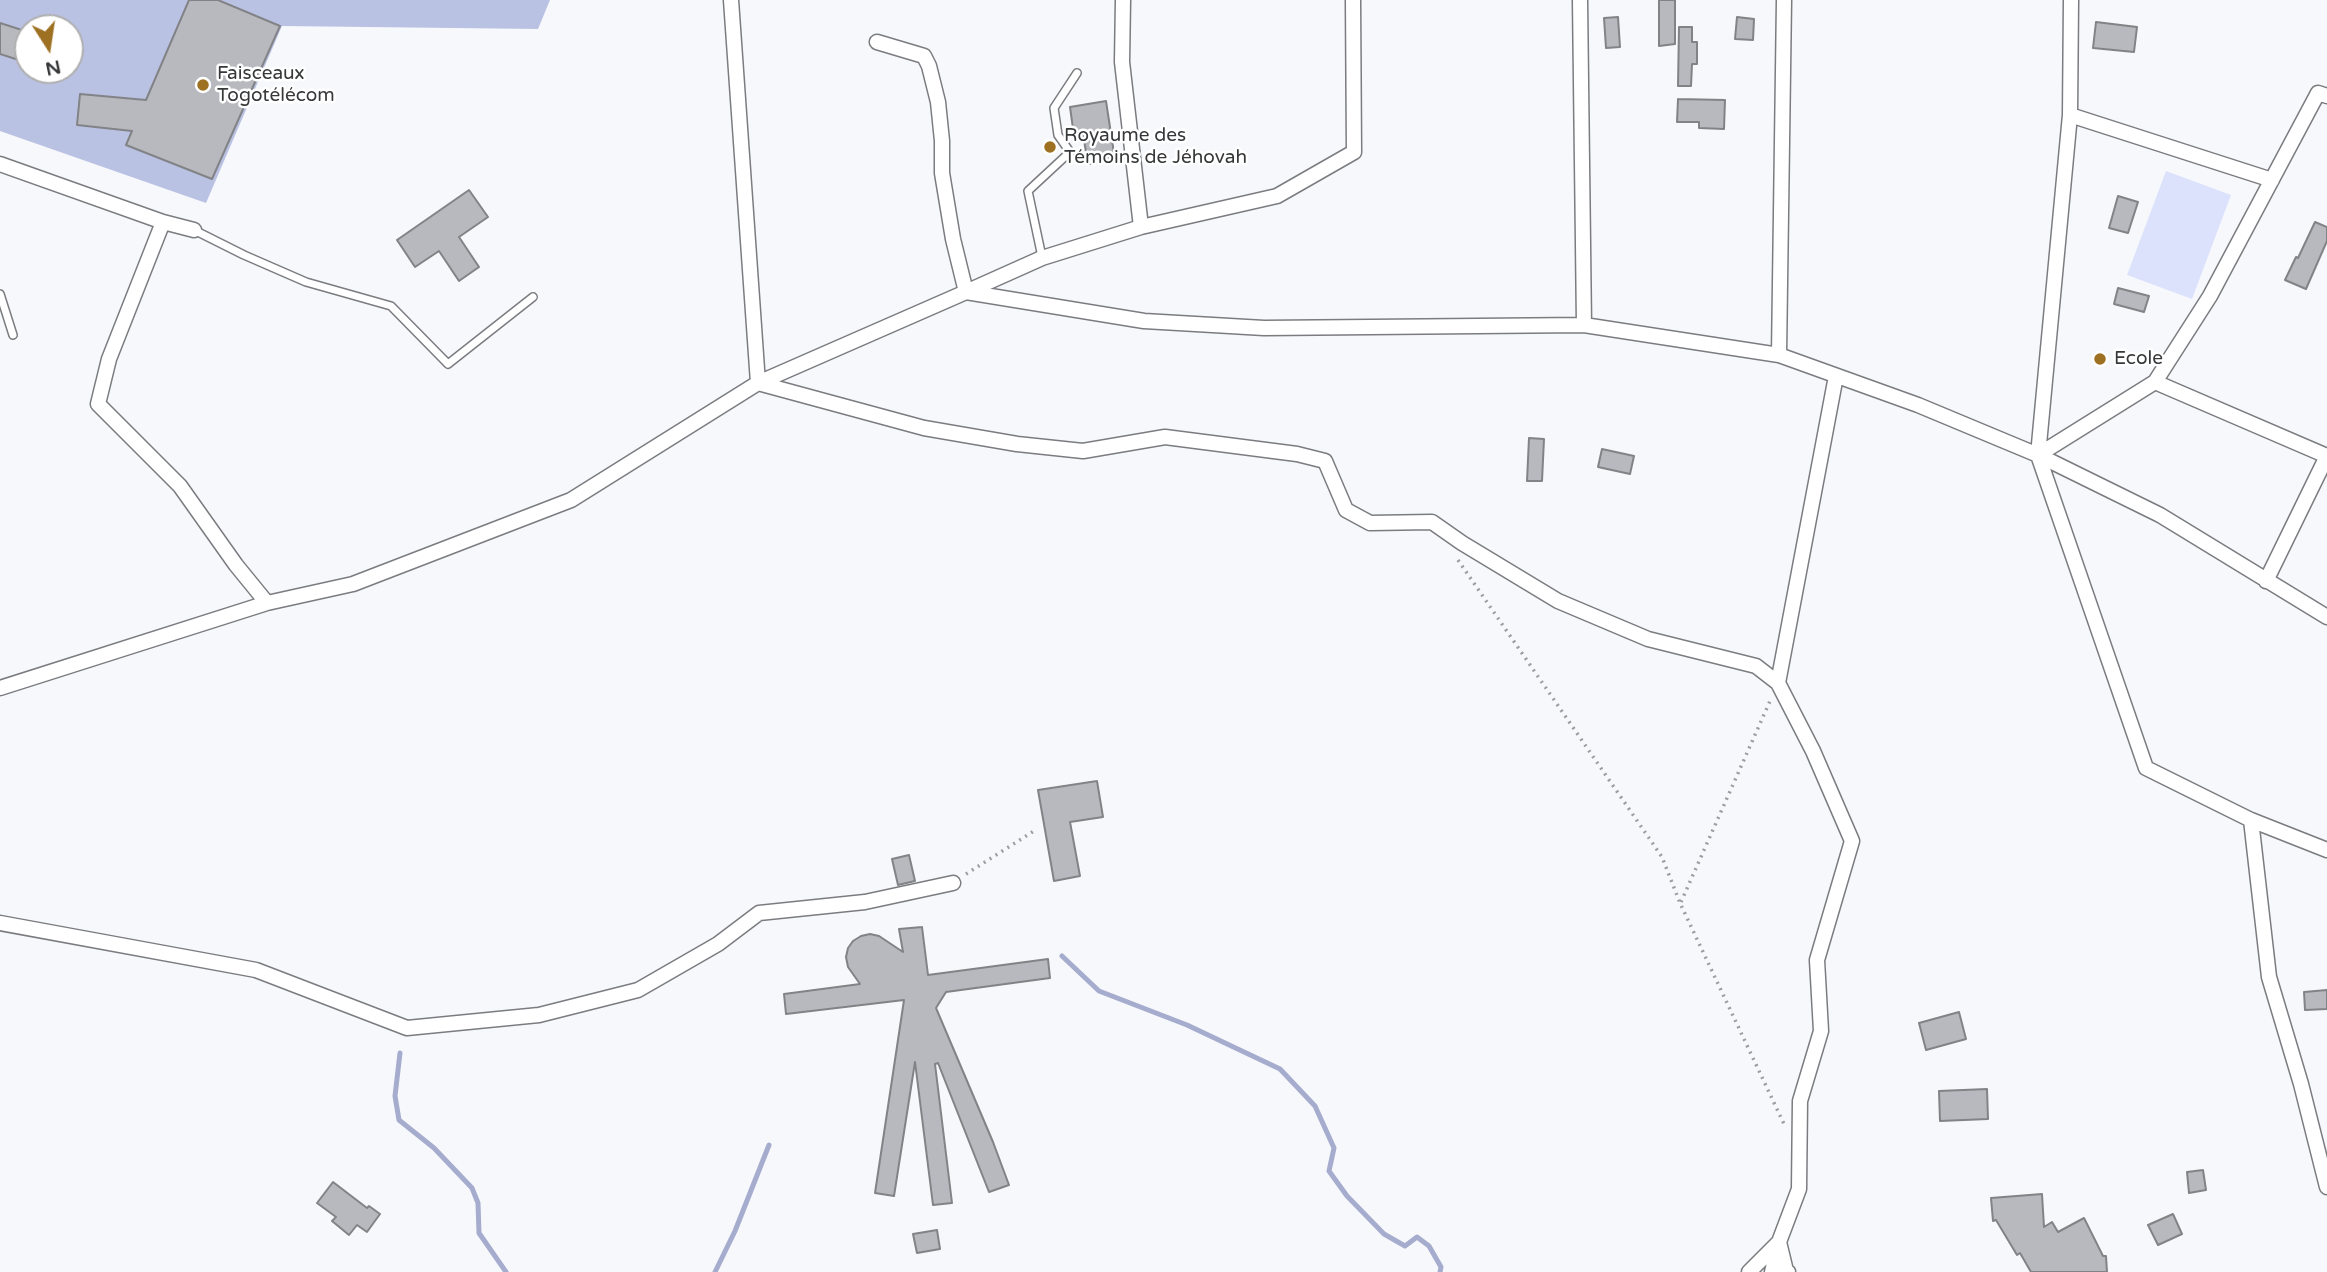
<!DOCTYPE html>
<html>
<head>
<meta charset="utf-8">
<style>
	body { margin:0 }
	#map { position:relative; width:2327px; height:1272px; overflow:hidden; background:#f7f8fc; font-family:"Varela Round",sans-serif }
	canvas { display:block }
	.north { position:absolute; left:14px; top:14px; width:70px; height:70px; box-sizing:border-box; background:#fff; border:2px solid #afafb0; border-radius:50%; rotate:168deg; font-size:19px; font-weight:700; line-height:28px; text-align:center; color:#373839 }
	.north::after { content:''; display:block; margin:auto; width:24px; height:32px; background:#9e7022; clip-path:polygon(50% 0,100% 100%,50% 72%,0 100%) }
</style>
</head>
<body>
<div id="map">
<canvas width="2327" height="1272"></canvas>
<div class="north">N</div>
</div>
<script>
const ctx = document.querySelector('canvas').getContext('2d');
ctx.lineJoin = 'round';
function fillPath(path, color) { ctx.fillStyle = color; ctx.fill(path, 'evenodd'); }
const poly = rows => new Path2D(rows.map(r => 'M' + r).join(''));
function stroke(path, color, width, dash) { ctx.strokeStyle = color; ctx.lineWidth = width; ctx.lineCap = dash ? 'butt' : 'round'; ctx.setLineDash(dash || []); ctx.stroke(path); }
function write(font, color, halo, rows, align = 'center') {
  ctx.font = font + ' "Varela Round",sans-serif'; ctx.lineWidth = 5; ctx.setLineDash([]); ctx.textBaseline = 'middle'; ctx.strokeStyle = halo; ctx.fillStyle = color; for (const [text, x, y, turn = 0] of rows) {
    ctx.save(); ctx.translate(x, y); ctx.rotate((+turn || 0) * Math.PI / 180); ctx.textAlign = isNaN(turn) ? turn : align; if (halo) ctx.strokeText(text, 0, 0); ctx.fillText(text, 0, 0); ctx.restore();
  }
}
const green = poly([
	[2166,171,2231,195,2192,299,2127,275]
]);
const forest = poly([
	[0,0,550,0,538,29,282,26,206,203,0,131],
	[28,28,70,28,70,70,28,70]
]);
const stream = poly([
	[1062,956,1099,991,1187,1025,1280,1069,1315,1106,1334,1148,1329,1171,1347,1196,1384,1234,1405,1246,1417,1237,1429,1246,1441,1267,1440,1272],
	[400,1053,395,1096,399,1120,434,1148,472,1188,478,1203,479,1233,506,1272],
	[715,1272,735,1231,769,1145]
]);
const building = poly([
	[189,0,218,0,280,26,212,179,126,145,132,131,77,125,80,94,146,100,189,0],
	[1659,0,1675,0,1675,44,1659,46,1659,0],
	[1618,17,1620,47,1606,48,1604,18,1618,17],
	[1737,17,1754,19,1753,40,1735,39,1737,17],
	[2096,22,2137,27,2134,52,2093,48,2096,22],
	[0,23,28,32,28,63,0,54,0,23],
	[1679,27,1692,27,1692,42,1697,42,1697,64,1692,64,1691,86,1678,86,1679,27],
	[1678,99,1725,100,1724,129,1699,128,1699,122,1677,122,1678,99],
	[1106,101,1115,160,1088,164,1083,134,1074,136,1070,107,1106,101],
	[469,190,488,217,459,237,479,267,459,281,439,251,415,267,397,240,469,190],
	[2118,196,2138,202,2128,233,2109,228,2118,196],
	[2315,222,2327,227,2327,241,2306,289,2285,280,2296,257,2298,258,2315,222],
	[2118,288,2149,296,2144,312,2114,304,2118,288],
	[1529,438,1544,439,1542,481,1527,481,1529,438],
	[1602,449,1634,456,1630,474,1598,467,1602,449],
	[1097,781,1103,817,1070,822,1080,876,1054,881,1038,790,1097,781],
	[909,855,915,881,898,885,892,859,909,855],
	[922,927,928,975,1048,959,1050,978,946,992,936,1008,993,1142,1009,1185,989,1192,938,1063,935,1064,952,1203,933,1205,915,1062,894,1196,875,1193,904,1000,786,1014,784,994,860,984,848,967,846,957,848,948,853,941,861,936,870,934,879,936,903,952,899,929,922,927],
	[2327,990,2327,1009,2305,1010,2304,992,2327,990],
	[1959,1012,1966,1039,1926,1050,1919,1023,1959,1012],
	[1987,1089,1988,1119,1940,1121,1939,1091,1987,1089],
	[2203,1170,2206,1190,2189,1193,2187,1172,2203,1170],
	[333,1182,367,1208,369,1206,380,1214,367,1232,357,1225,349,1235,332,1221,336,1217,317,1203,333,1182],
	[2042,1194,2044,1227,2052,1222,2058,1232,2084,1218,2103,1256,2106,1256,2107,1272,2031,1272,2020,1253,2017,1255,1996,1220,1993,1221,1991,1198,2042,1194],
	[2173,1214,2182,1234,2158,1245,2148,1225,2173,1214],
	[937,1230,940,1249,917,1253,913,1234,937,1230]
]);
const path = poly([
	[1458,560,1662,857,1680,903,1784,1124],
	[966,874,1034,831],
	[1681,902,1770,701]
]);
const service = poly([
	[194,230,244,255,306,282,391,306,448,364,533,297],
	[1042,257,1028,191,1070,152,1058,135,1054,108,1077,73],
	[0,294,13,335]
]);
const minor = poly([
	[731,0,758,383,924,428,1017,444,1083,451,1165,437,1297,454,1325,461,1346,510,1370,523,1432,522,1462,543,1558,601,1648,639,1756,666,1778,683,1813,751,1852,841,1817,960,1821,1031,1800,1101,1799,1189,1779,1242,1749,1272],
	[1123,0,1122,62,1141,227],
	[1580,0,1584,325],
	[2071,0,2070,115,2038,455,2146,768,2251,820,2327,850],
	[877,42,924,56,929,66,938,102,942,141,942,173,953,239,966,292,1042,258,1141,227,1277,196,1354,152,1353,0],
	[2070,115,2272,180],
	[0,164,163,222,194,230],
	[163,222,109,359,98,404,180,486,236,565,267,603],
	[1779,355,1784,0],
	[2155,382,2327,456],
	[2038,455,2155,382,2210,296,2318,93,2327,96],
	[2266,581,2327,456],
	[1778,683,1836,376],
	[0,688,267,603,353,584,571,500,758,383,966,292,1144,321,1264,328,1584,325,1779,355,1918,405,2038,455,2160,515,2327,617],
	[2251,820,2269,977,2301,1084,2327,1187],
	[0,923,256,970,407,1028,539,1015,638,990,718,944,759,913,865,902,953,883],
	[1772,1272,1779,1242,1786,1271,1788,1272]
]);
const markers = [
	[203,85,7,"#9e7022"],
	[1050,147,7,"#9e7022"],
	[2100,359,7,"#9e7022"]
];
const poiNames = [
	["Faisceaux",217,74],
	["Togotélécom",217,96],
	["Royaume des",1064,136],
	["Témoins de Jéhovah",1064,158],
	["Ecole",2114,359]
];
fillPath(green, '#dde2fc');
fillPath(forest, '#bac2e3');
stroke(stream, '#a5accd', 5);
fillPath(building, '#b8b9be');
stroke(building, '#828387', 2);
stroke(service, '#7b7c80', 10);
stroke(minor, '#7b7c80', 17);
stroke(path, '#9c9da0', 3.5, [2, 5]);
stroke(service, '#fff', 7);
stroke(minor, '#fff', 14);
for (const [x, y, r, color] of markers) { const dot = new Path2D(); dot.arc(x, y, r, 0, 2 * Math.PI); ctx.fillStyle = color; ctx.fill(dot); stroke(dot, '#fff', 2.5); }
write('19px', '#373839', '#fff', poiNames, 'left');
</script>
</body>
</html>
